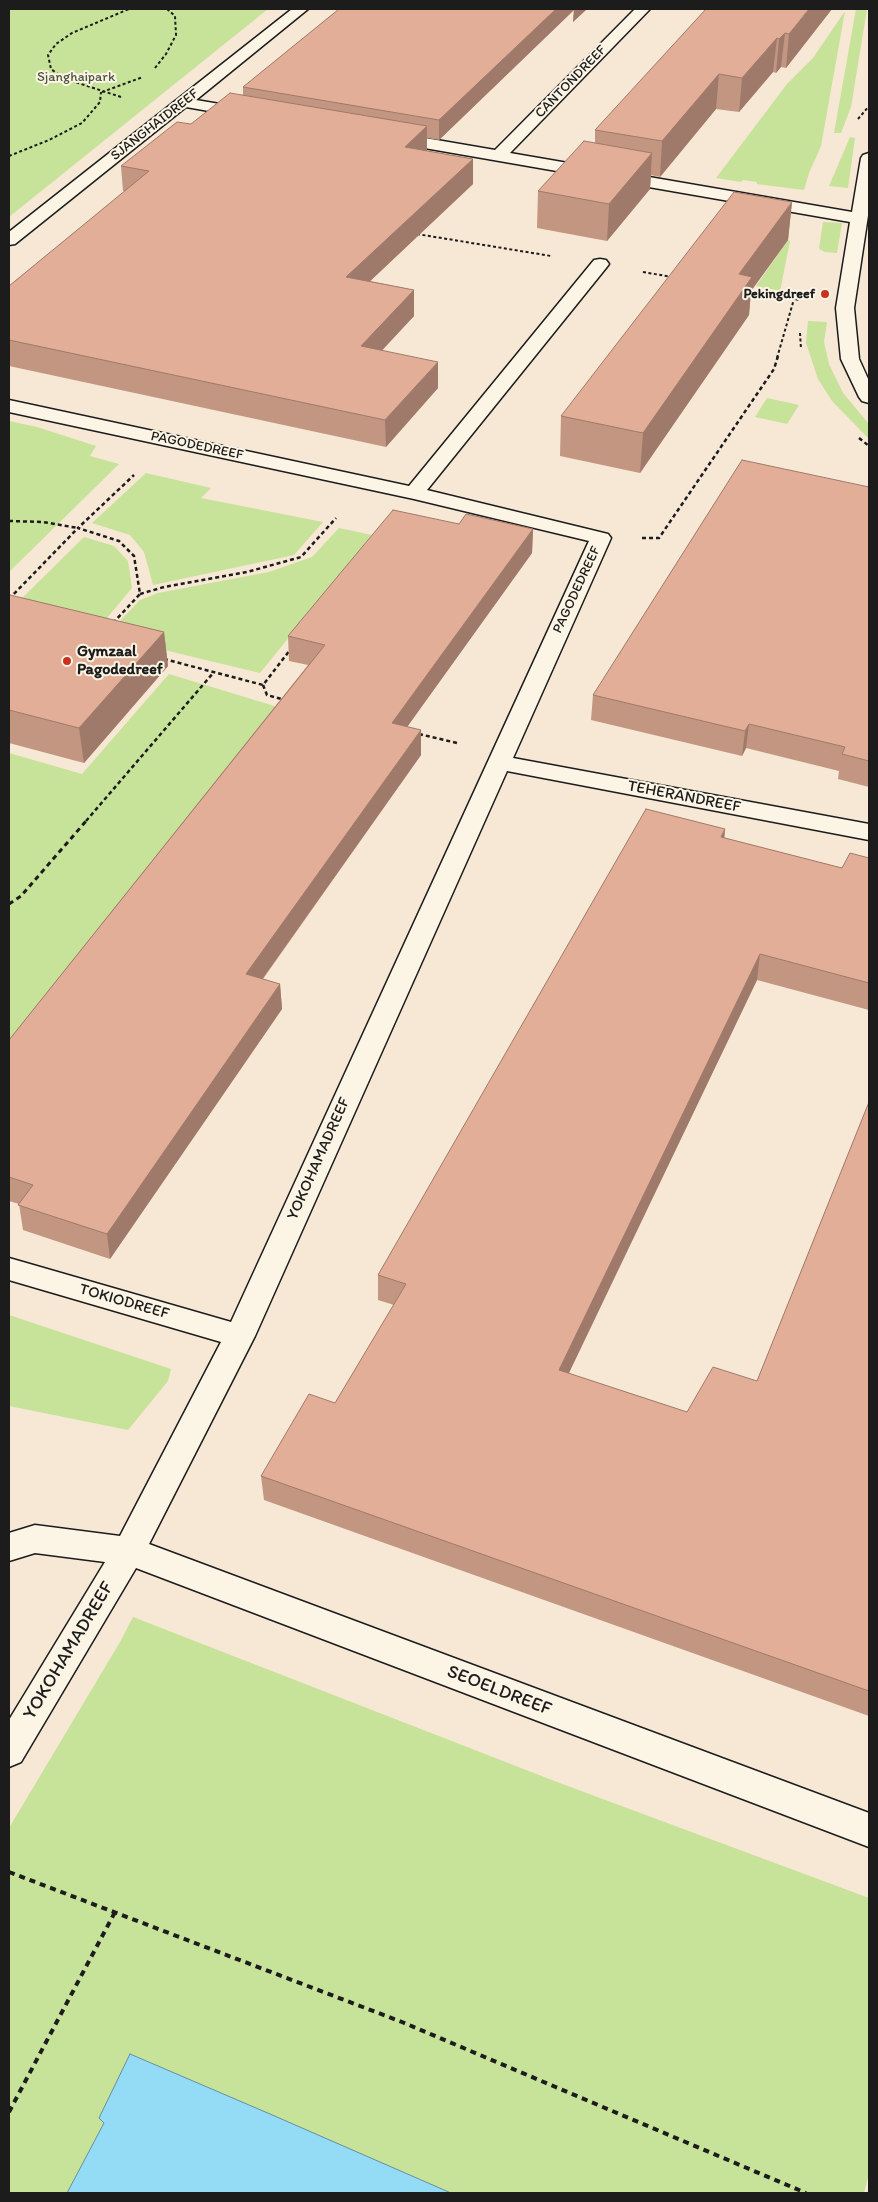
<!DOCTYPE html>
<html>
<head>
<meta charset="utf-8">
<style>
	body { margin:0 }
	#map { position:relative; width:878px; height:2202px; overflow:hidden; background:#f7e7d5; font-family:Itim,sans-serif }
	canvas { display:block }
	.frame { position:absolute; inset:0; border:10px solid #1c1c1c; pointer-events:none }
</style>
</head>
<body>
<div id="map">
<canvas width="878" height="2202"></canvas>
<div class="frame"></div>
</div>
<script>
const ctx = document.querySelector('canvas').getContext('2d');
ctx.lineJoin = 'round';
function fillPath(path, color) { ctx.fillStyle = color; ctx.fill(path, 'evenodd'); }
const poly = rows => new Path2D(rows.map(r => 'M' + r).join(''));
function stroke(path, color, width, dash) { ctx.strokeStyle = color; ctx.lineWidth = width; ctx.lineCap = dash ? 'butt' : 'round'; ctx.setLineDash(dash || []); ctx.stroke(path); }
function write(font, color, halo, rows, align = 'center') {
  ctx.font = font + ' Itim,sans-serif'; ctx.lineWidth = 4; ctx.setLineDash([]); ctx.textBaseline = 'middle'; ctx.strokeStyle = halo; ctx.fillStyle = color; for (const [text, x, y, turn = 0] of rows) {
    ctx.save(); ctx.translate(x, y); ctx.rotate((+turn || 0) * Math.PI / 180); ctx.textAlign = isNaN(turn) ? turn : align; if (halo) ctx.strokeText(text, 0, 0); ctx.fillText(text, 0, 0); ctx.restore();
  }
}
const green = poly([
	[9,9,268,9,9,217],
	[856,9,867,9,851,107,841,133,834,133],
	[845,11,821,146,809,173,804,190,757,184,757,182,743,180,741,182,716,178,787,84,813,58],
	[850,137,855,138,848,188,829,186],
	[823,222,842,223,837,253,825,252,819,249],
	[788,240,790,241,780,291,756,286],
	[808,321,827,322,824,342,829,364,843,393,869,424,869,439,832,401,818,379,806,343],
	[767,398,799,405,787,424,755,417],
	[9,421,37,427,96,446,90,456,119,464,9,572],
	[146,473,211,488,201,498,323,522,294,555,153,585,144,552,130,535,92,523],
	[339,528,372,535,260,673,106,636,140,600,158,593,269,572,312,557],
	[84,537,114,546,128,561,132,588,96,631,12,608],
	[169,674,281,708,9,1068,9,753,82,774],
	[9,1315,171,1369,168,1381,128,1430,9,1406],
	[133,1617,557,1782,869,1898,869,2173,864,2193,451,2193,130,2054,104,2123,67,2193,9,2193,9,1828,120,1642]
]);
const water = poly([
	[130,2054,270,2114,451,2193,67,2193,104,2123,99,2118,130,2054]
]);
const pathFar3 = poly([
	[155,68,166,54,176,35,175,16,167,9],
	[102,92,143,77],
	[121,97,63,78,51,69,48,55,56,44,72,33,129,9],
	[858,119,869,106],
	[9,156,49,140,82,123,100,102,101,92],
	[417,234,551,256],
	[643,272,672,277],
	[747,290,800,300],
	[800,333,801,349],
	[777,358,794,299]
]);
const pathFar2 = poly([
	[859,438,869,446],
	[9,521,43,522,78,528],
	[642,538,659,538,774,369,778,356],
	[140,594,164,587,247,572,301,557,336,518],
	[9,599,78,528],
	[113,623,140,594,134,556,119,541,78,528,134,475],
	[164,659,263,685,290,650],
	[263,685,267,695,285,700],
	[419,734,457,743],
	[86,821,214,672]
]);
const pathFar1 = poly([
	[9,904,21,896,87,820]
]);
const path = poly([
	[9,1872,402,2022,806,2193],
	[9,2112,115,1912]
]);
const minor = poly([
	[292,9,308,9,196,100,255,110,257,113,255,116,249,118,186,107,15,244,9,245,9,232,292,9],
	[635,9,650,9,510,153,852,212,861,158,863,155,869,153,869,209,854,308,859,359,869,381,869,403,862,401,859,397,841,359,836,308,850,222,390,142,382,137,390,132,495,150,635,9],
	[600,259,606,260,609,264,606,268,427,490,608,534,611,538,513,758,869,824,869,840,507,771,255,1336,149,1544,869,1813,869,1847,136,1568,21,1762,9,1767,9,1720,105,1562,35,1553,9,1561,9,1533,35,1525,120,1536,221,1342,9,1280,9,1258,231,1322,589,541,414,499,9,412,9,400,409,486,594,260,600,259]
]);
const wall = poly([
	[339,9,587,9,573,22,574,10,439,140,427,138,427,151,473,159,473,184,370,281,414,290,414,316,382,350,438,388,386,447,9,366,9,286,125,191,123,191,121,166,191,124,243,95,243,87],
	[832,9,786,68,781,67,776,73,773,72,739,112,716,109,660,177,651,175,650,189,607,241,537,228,538,191,595,143,595,130],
	[792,202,788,240,751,291,749,315,640,473,560,456,561,416],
	[869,487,869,787,838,779,839,771,746,748,742,756,591,720,593,695],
	[459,524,533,529,532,553,407,727,421,730,421,755,263,979,280,984,282,1009,110,1259,23,1230,19,1204,9,1201,9,1040,308,665,289,661,288,636],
	[9,596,164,632,168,666,84,763,9,743],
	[725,829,724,838,842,868,869,858,869,1010,757,980,568,1373,687,1412,757,1381,869,1102,869,1716,264,1500,261,1476,335,1403,394,1305,378,1300,378,1275]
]);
const shadedWall = poly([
	[556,9,587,9,573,22,574,10,439,140,439,120],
	[809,9,832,9,786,68,789,34],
	[785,33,781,67,776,73,779,39],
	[777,38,773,72,739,112,742,78],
	[719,74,716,109,660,177,662,141],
	[427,126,427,151,405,147],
	[652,153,650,189,607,241,609,204],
	[473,159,473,184,347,303,346,277],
	[792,202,788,240,751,291,749,315,640,473,643,433,739,274],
	[414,290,414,316,362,372,361,346],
	[438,362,438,388,386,447,385,420],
	[533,529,532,553,392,748,392,723],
	[164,632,168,666,84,763,79,728],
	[749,724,746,748,742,756,745,731],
	[421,730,421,755,248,999,246,974],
	[725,829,723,855,721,837],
	[760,954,757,980,558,1396,559,1370],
	[280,984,282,1009,110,1259,107,1234]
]);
const building = poly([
	[339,9,556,9,439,120,243,87,339,9],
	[706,9,809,9,789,34,785,33,779,39,777,38,742,78,719,74,662,141,595,130,706,9],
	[230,93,427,126,405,147,473,159,346,277,414,290,361,346,438,362,385,420,9,340,9,286,149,171,121,166,177,122,191,124,230,93],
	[584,141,652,153,609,204,538,191,584,141],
	[734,192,792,202,739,274,752,277,643,433,561,416,734,192],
	[742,460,869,487,869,761,842,754,845,747,749,724,745,731,593,695,742,460],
	[393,510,459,524,466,514,533,529,392,723,421,730,246,974,280,984,107,1234,18,1205,33,1185,9,1177,9,1040,325,645,288,636,393,510],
	[10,595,164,632,79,728,9,710,9,596,10,595],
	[646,809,725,829,721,837,842,868,850,853,869,858,869,983,760,954,559,1370,687,1412,713,1367,757,1381,869,1102,869,1691,261,1476,309,1394,335,1403,406,1284,378,1275,646,809]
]);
const markers = [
	[825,294,5,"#c8321e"],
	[67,661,5,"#c8321e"]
];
const farParknames = [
	["Sjanghaipark",76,77]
];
const farStreetnames = [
	["CANTONDREEF",571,82,-46],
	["SJANGHAIDREEF",155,125,-38],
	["PAGODEDREEF",197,446,12],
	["PAGODEDREEF",577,590,-65]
];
const farPoinames = [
	["Pekingdreef",815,294]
];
const poiNames = [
	["Gymzaal",77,652],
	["Pagodedreef",77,670]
];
const streetNames = [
	["TEHERANDREEF",684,797,11],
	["YOKOHAMADREEF",319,1159,-66],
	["TOKIODREEF",124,1302,16]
];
const nearStreetnames = [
	["YOKOHAMADREEF",69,1651,-59],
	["SEOELDREEF",499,1691,21]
];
fillPath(green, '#c7e299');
fillPath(water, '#94dcf6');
stroke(water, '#648f9f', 1);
stroke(minor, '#1c1c1c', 3);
stroke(pathFar3, '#1c1c1c', 2, [3, 2.5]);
stroke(pathFar2, '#1c1c1c', 2.5, [4, 3]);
stroke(pathFar1, '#1c1c1c', 3, [5, 4]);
stroke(path, '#1c1c1c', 4, [6, 5]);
fillPath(minor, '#fcf5e5');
fillPath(wall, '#c39682');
fillPath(shadedWall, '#9f7a6a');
fillPath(building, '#e3ae97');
stroke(building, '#9f7a6a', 1);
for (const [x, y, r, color] of markers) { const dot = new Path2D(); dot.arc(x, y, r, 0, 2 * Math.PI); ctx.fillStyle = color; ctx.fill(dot); stroke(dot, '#fcf5e5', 2); }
write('14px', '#4f5742', '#fcf5e5', farParknames);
write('14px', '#1c1c1c', '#fcf5e5', farStreetnames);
write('bold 14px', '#1c1c1c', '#fcf5e5', farPoinames, 'right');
write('bold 16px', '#1c1c1c', '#fcf5e5', poiNames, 'left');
write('16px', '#1c1c1c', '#fcf5e5', streetNames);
write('19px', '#1c1c1c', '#fcf5e5', nearStreetnames);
</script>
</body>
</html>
